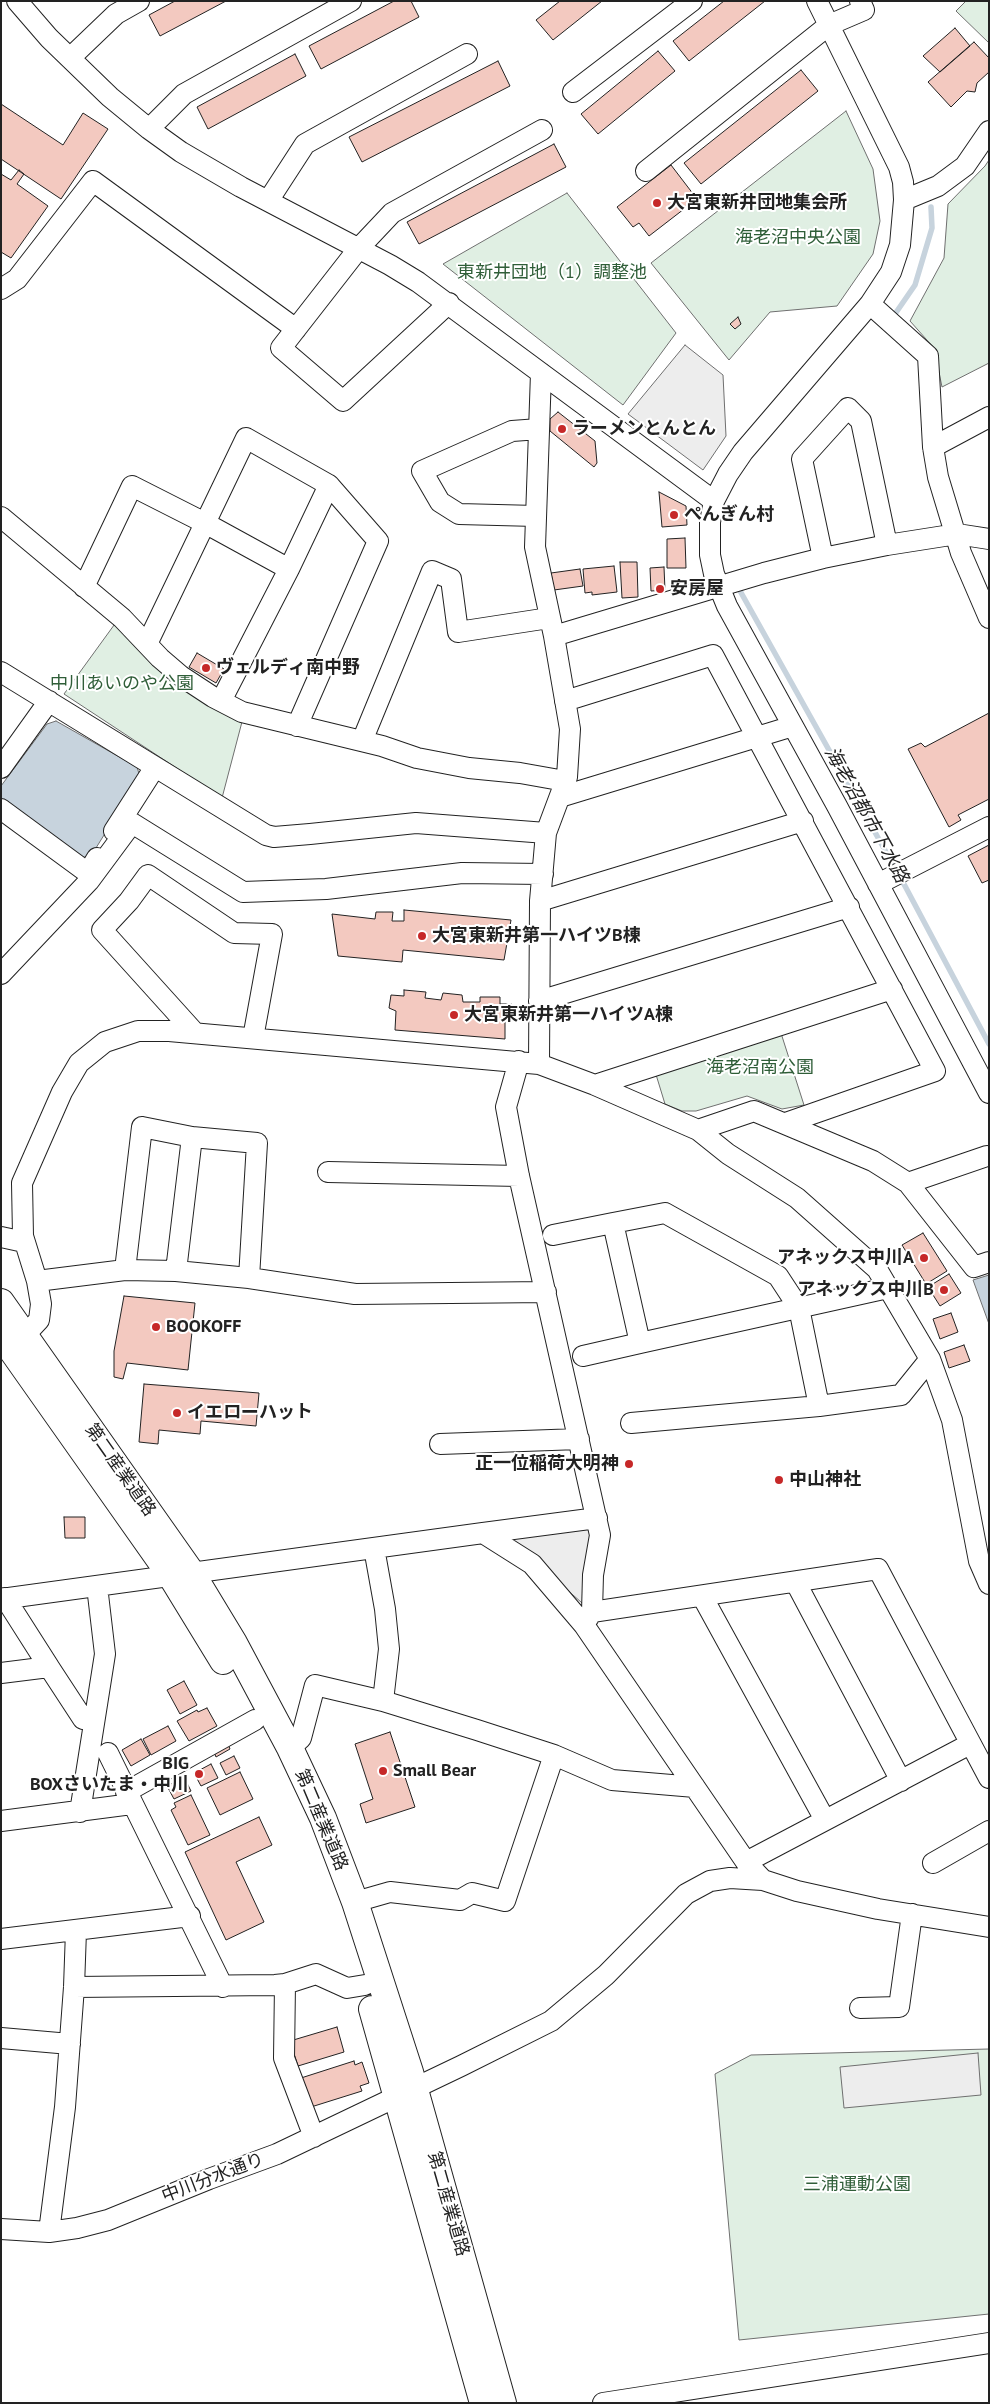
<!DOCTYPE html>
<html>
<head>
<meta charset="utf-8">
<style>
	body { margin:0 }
	#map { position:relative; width:990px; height:2404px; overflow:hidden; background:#fff; font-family:"PT Sans",sans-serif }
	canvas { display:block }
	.frame { position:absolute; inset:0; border:2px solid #222; pointer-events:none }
</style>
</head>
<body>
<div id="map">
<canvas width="990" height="2404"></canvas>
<div class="frame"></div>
</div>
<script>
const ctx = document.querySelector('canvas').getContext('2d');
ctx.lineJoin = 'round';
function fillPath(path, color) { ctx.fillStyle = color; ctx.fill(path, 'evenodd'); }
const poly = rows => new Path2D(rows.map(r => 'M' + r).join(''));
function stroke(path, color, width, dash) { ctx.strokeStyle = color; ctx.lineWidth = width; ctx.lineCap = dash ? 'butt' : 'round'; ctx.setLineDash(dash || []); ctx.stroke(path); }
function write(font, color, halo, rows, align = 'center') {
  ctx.font = font + ' "PT Sans","Noto Sans JP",sans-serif'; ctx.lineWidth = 4; ctx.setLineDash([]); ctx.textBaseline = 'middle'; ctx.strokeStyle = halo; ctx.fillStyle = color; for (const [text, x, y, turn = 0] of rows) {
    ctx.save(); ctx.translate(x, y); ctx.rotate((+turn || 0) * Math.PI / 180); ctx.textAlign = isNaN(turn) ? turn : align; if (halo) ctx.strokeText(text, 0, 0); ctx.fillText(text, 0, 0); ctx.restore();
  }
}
const green = poly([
	[966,1,989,1,989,43,956,11,966,1],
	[846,111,873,169,880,221,873,254,837,306,770,312,729,360,651,263,846,111],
	[989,160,989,363,942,387,934,348,910,321,944,258,948,204,985,166,989,160],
	[567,193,676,333,623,405,443,264,567,193],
	[117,621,243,718,222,798,64,694,117,621],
	[780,1030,804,1105,782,1109,747,1096,696,1111,682,1111,665,1104,654,1068,780,1030],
	[989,2049,989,2314,739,2340,715,2074,751,2055,989,2049]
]);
const parking = poly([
	[685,345,723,375,726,436,703,470,628,414,685,345],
	[595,1526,590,1610,506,1536,595,1526],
	[978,2053,981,2095,844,2108,840,2067,978,2053]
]);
const water = poly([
	[56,721,137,767,140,777,91,856,79,858,1,801,1,786,47,724,56,721],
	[989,1275,989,1324,973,1280,989,1275]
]);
const stream = poly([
	[895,314,915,285,932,228,931,207],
	[739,589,905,886,989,1044]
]);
const building = poly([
	[175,1,226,1,160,36,149,15,175,1],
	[394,1,411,1,419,17,321,69,309,46,394,1],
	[560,1,602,1,553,40,536,20,560,1],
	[724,1,765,1,689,61,673,41,724,1],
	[955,28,970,46,940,72,923,56,955,28],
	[974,42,989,58,989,72,977,83,975,92,967,91,951,107,928,82,974,42],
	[658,51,675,71,598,134,581,114,658,51],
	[295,54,306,76,208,129,197,107,295,54],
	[498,61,510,86,362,162,349,137,498,61],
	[801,70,818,91,701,184,684,163,801,70],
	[1,104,63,145,83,113,108,129,61,199,1,159,1,104],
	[554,144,566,167,419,244,407,222,554,144],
	[671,165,697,199,649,236,639,223,633,227,617,207,671,165],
	[19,170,24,174,17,184,48,206,11,258,1,252,1,174,11,180,19,170],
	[738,317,741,324,735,329,730,324,738,317],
	[558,412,595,441,597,463,594,467,550,431,550,419,558,412],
	[659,492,686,506,687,525,662,527,659,492],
	[685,538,686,568,667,568,667,539,685,538],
	[620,562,637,562,638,597,622,598,620,562],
	[614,566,617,592,592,595,592,592,585,593,583,569,614,566],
	[664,567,665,590,651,591,650,568,664,567],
	[580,569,583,586,554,590,551,573,580,569],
	[197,653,224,669,216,683,189,667,197,653],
	[989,713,989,799,958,815,961,820,949,827,908,749,921,743,925,747,989,713],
	[989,845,989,880,982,883,968,856,989,845],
	[404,910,511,920,504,960,403,950,402,962,338,956,332,914,375,919,376,912,393,912,392,921,404,921,404,910],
	[404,990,426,992,425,998,441,1000,443,993,462,995,463,1002,480,1002,480,997,500,997,500,1004,512,1004,512,1019,505,1019,505,1039,395,1030,396,1011,389,1008,391,995,404,996,404,990],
	[923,1233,947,1271,926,1284,902,1245,923,1233],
	[949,1274,961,1293,940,1306,928,1287,949,1274],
	[124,1296,195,1303,188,1370,127,1363,123,1379,114,1377,114,1351,124,1296],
	[951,1313,958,1332,940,1339,933,1319,951,1313],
	[964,1345,970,1361,949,1368,944,1352,964,1345],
	[144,1384,259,1393,256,1426,201,1421,200,1434,159,1430,158,1444,139,1442,144,1384],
	[64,1517,85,1517,85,1538,65,1538,64,1517],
	[184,1681,197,1705,180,1714,167,1690,184,1681],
	[207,1708,217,1726,189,1741,177,1721,197,1710,198,1712,207,1708],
	[168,1726,176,1741,151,1755,143,1739,168,1726],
	[390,1732,415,1807,366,1823,360,1804,373,1799,355,1744,390,1732],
	[141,1739,150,1755,131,1766,122,1750,141,1739],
	[228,1744,230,1749,216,1757,214,1752,228,1744],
	[234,1756,240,1768,226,1775,220,1763,234,1756],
	[211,1764,218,1778,201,1786,194,1773,211,1764],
	[240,1772,253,1799,220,1815,207,1788,240,1772],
	[184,1777,191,1791,174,1799,167,1786,184,1777],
	[191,1795,210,1835,188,1845,171,1810,176,1807,174,1803,191,1795],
	[259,1817,272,1845,236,1862,264,1922,226,1940,185,1852,259,1817],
	[337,2027,344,2052,298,2066,290,2041,337,2027],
	[354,2061,355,2065,362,2062,369,2083,360,2086,362,2091,311,2107,301,2078,354,2061]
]);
const minor = poly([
	[17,1,49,38,110,97,149,129,181,152,241,187,390,265,418,282,714,501],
	[817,1,899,167,903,182,904,200,900,245,891,272,870,304,743,452,728,474,714,501,710,522,710,555,714,574,727,606,837,806,989,1093],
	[70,58,116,14,139,1],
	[573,92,692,1],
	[149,129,184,94,351,1],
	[646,171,829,25,864,10,860,1],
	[904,200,938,186,965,166,989,131],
	[268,201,305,144,467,54],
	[1,289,17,279,93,181,296,329],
	[449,303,343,401,281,348,359,248,392,213,542,130],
	[870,304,928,356,933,447,938,477,961,553,989,618],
	[933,447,989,417],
	[536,516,459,514,440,502,422,471,512,431,539,429],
	[1,517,122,618,160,658,181,676,213,697,242,712,382,746,417,758,469,768,520,773,565,781],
	[823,558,802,459,848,408,861,421,887,545],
	[84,587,132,486,205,523,289,569],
	[554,636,764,573,823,558,887,545,957,534,989,539],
	[147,644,246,438,329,485,289,569,221,701],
	[1,672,266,835,274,837,310,834,416,823,546,833],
	[565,701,713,655,935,1071,786,1123],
	[297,726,378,541,329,485],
	[362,741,432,571,451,579,458,632,549,618],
	[1,768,49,701],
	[560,797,793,726],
	[1,809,88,873,97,858],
	[114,831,155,767],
	[878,884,989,827],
	[540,901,803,821],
	[1,974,89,881,132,823,243,892,326,889,462,873,543,874],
	[539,1001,849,907],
	[195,1033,102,930,129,901,148,875,234,933,272,934,253,1038],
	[519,1061,506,1107,519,1176,600,1535,593,1575,592,1612],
	[539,1064,540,901,546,833,567,777,570,729,554,636,535,547,541,373],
	[595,1085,892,989],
	[698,1130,754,1111,873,1161,908,1183,974,1267,989,1262],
	[328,1172,519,1176],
	[908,1183,987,1156],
	[613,1223,665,1213,778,1276,799,1308,819,1406],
	[553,1235,613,1223,640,1343,583,1356],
	[1,1237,24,1242],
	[125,1270,142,1127,192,1137,257,1143,249,1278],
	[176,1271,192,1137],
	[37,1281,125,1270,176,1271,249,1278,355,1294,546,1292],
	[25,1335,39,1320,41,1304,37,1281,23,1236,22,1183,62,1092,79,1063,105,1042,138,1031,169,1031,539,1064,595,1085,698,1130,728,1154,797,1198,877,1269,930,1359,952,1420,979,1561,989,1584],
	[640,1343,888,1288],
	[631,1423,819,1406,901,1395,930,1359],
	[440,1444,579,1439],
	[483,1533,597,1518],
	[374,1548,385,1609,389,1649,383,1701],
	[796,1583,901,1781],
	[702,1596,825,1820],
	[5,1598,49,1667],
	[1,1599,483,1533,532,1564,584,1625,746,1862,763,1880],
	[585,1623,592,1612,878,1569,989,1778],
	[1,1673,49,1667,83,1719],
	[290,1748,301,1738,315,1685,383,1701,477,1730,554,1755,612,1780,695,1787],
	[108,1753,223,1987],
	[126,1792,255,1720],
	[80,1812,105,1654,97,1586],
	[1,1821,132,1804],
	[746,1862,970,1744],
	[933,1863,989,1831],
	[355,1902,390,1892,460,1900,472,1893,505,1901,554,1755],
	[1,1939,190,1916],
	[285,1984,284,2058,314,2137],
	[74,1987,275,1985,285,1984,316,1974,347,1988,365,1985],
	[860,2008,899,2007,912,1914],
	[1,2038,70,2044],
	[1,2229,49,2232,77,2228,108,2220,209,2179,277,2154,461,2066,551,2021,606,1975,686,1894,710,1881,730,1878,763,1880,797,1891,878,1909,989,1927],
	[49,2232,65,2107,74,1987,76,1931],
	[603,2403,989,2343]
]);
const major = poly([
	[1,1302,191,1572,234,1643,290,1748,323,1818,355,1902,410,2072,503,2403],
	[1,1335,171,1576,223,1661],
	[372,2009,483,2403]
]);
const markers = [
	[657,203,5,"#c62828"],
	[562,429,5,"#c62828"],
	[674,515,5,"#c62828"],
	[660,589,5,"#c62828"],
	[206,668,5,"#c62828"],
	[422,936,5,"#c62828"],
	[454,1015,5,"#c62828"],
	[924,1258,5,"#c62828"],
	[944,1290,5,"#c62828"],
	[156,1327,5,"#c62828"],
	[177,1413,5,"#c62828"],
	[629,1464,5,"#c62828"],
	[779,1480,5,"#c62828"],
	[383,1771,5,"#c62828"],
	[199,1774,5,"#c62828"]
];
const poiNames = [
	["大宮東新井団地集会所",667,203],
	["ラーメンとんとん",572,429],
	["ぺんぎん村",684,515],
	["安房屋",670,589],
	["ヴェルディ南中野",216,668],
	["大宮東新井第一ハイツB棟",432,936],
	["大宮東新井第一ハイツA棟",464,1015],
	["アネックス中川A",914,1258,"right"],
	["アネックス中川B",934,1290,"right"],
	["BOOKOFF",166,1327],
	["イエローハット",187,1413],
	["正一位稲荷大明神",619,1464,"right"],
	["中山神社",789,1480],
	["BIG",189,1764,"right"],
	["BOXさいたま・中川",189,1785,"right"],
	["Small Bear",393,1771]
];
const parkNames = [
	["海老沼中央公園",798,238],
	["東新井団地（1）調整池",552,273],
	["中川あいのや公園",122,684],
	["海老沼南公園",760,1068],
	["三浦運動公園",857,2185]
];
const streetNames = [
	["第二産業道路",120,1470,55],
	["第二産業道路",321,1820,67],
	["中川分水通り",213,2178,-21],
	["第二産業道路",448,2204,74]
];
const waterNames = [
	["海老沼都市下水路",866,815,61]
];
fillPath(green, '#e0efe3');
stroke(green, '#6f6f6f', 1);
fillPath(parking, '#ededed');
stroke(parking, '#6f6f6f', 1);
fillPath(water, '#c7d3dd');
stroke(water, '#6f6f6f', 1);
stroke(stream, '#c7d3dd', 5.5);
fillPath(building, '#f3c9c0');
stroke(building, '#222', 1);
stroke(minor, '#222', 22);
stroke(major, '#222', 28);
stroke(minor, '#fff', 20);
stroke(major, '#fff', 26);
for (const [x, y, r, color] of markers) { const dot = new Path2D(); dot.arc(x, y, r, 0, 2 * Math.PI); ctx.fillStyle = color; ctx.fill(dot); stroke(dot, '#fff', 2); }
write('bold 18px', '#222', '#fff', poiNames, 'left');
write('18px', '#2f5e38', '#fff', parkNames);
write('18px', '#222', '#fff', streetNames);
write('italic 19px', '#222', '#fff', waterNames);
</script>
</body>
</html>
